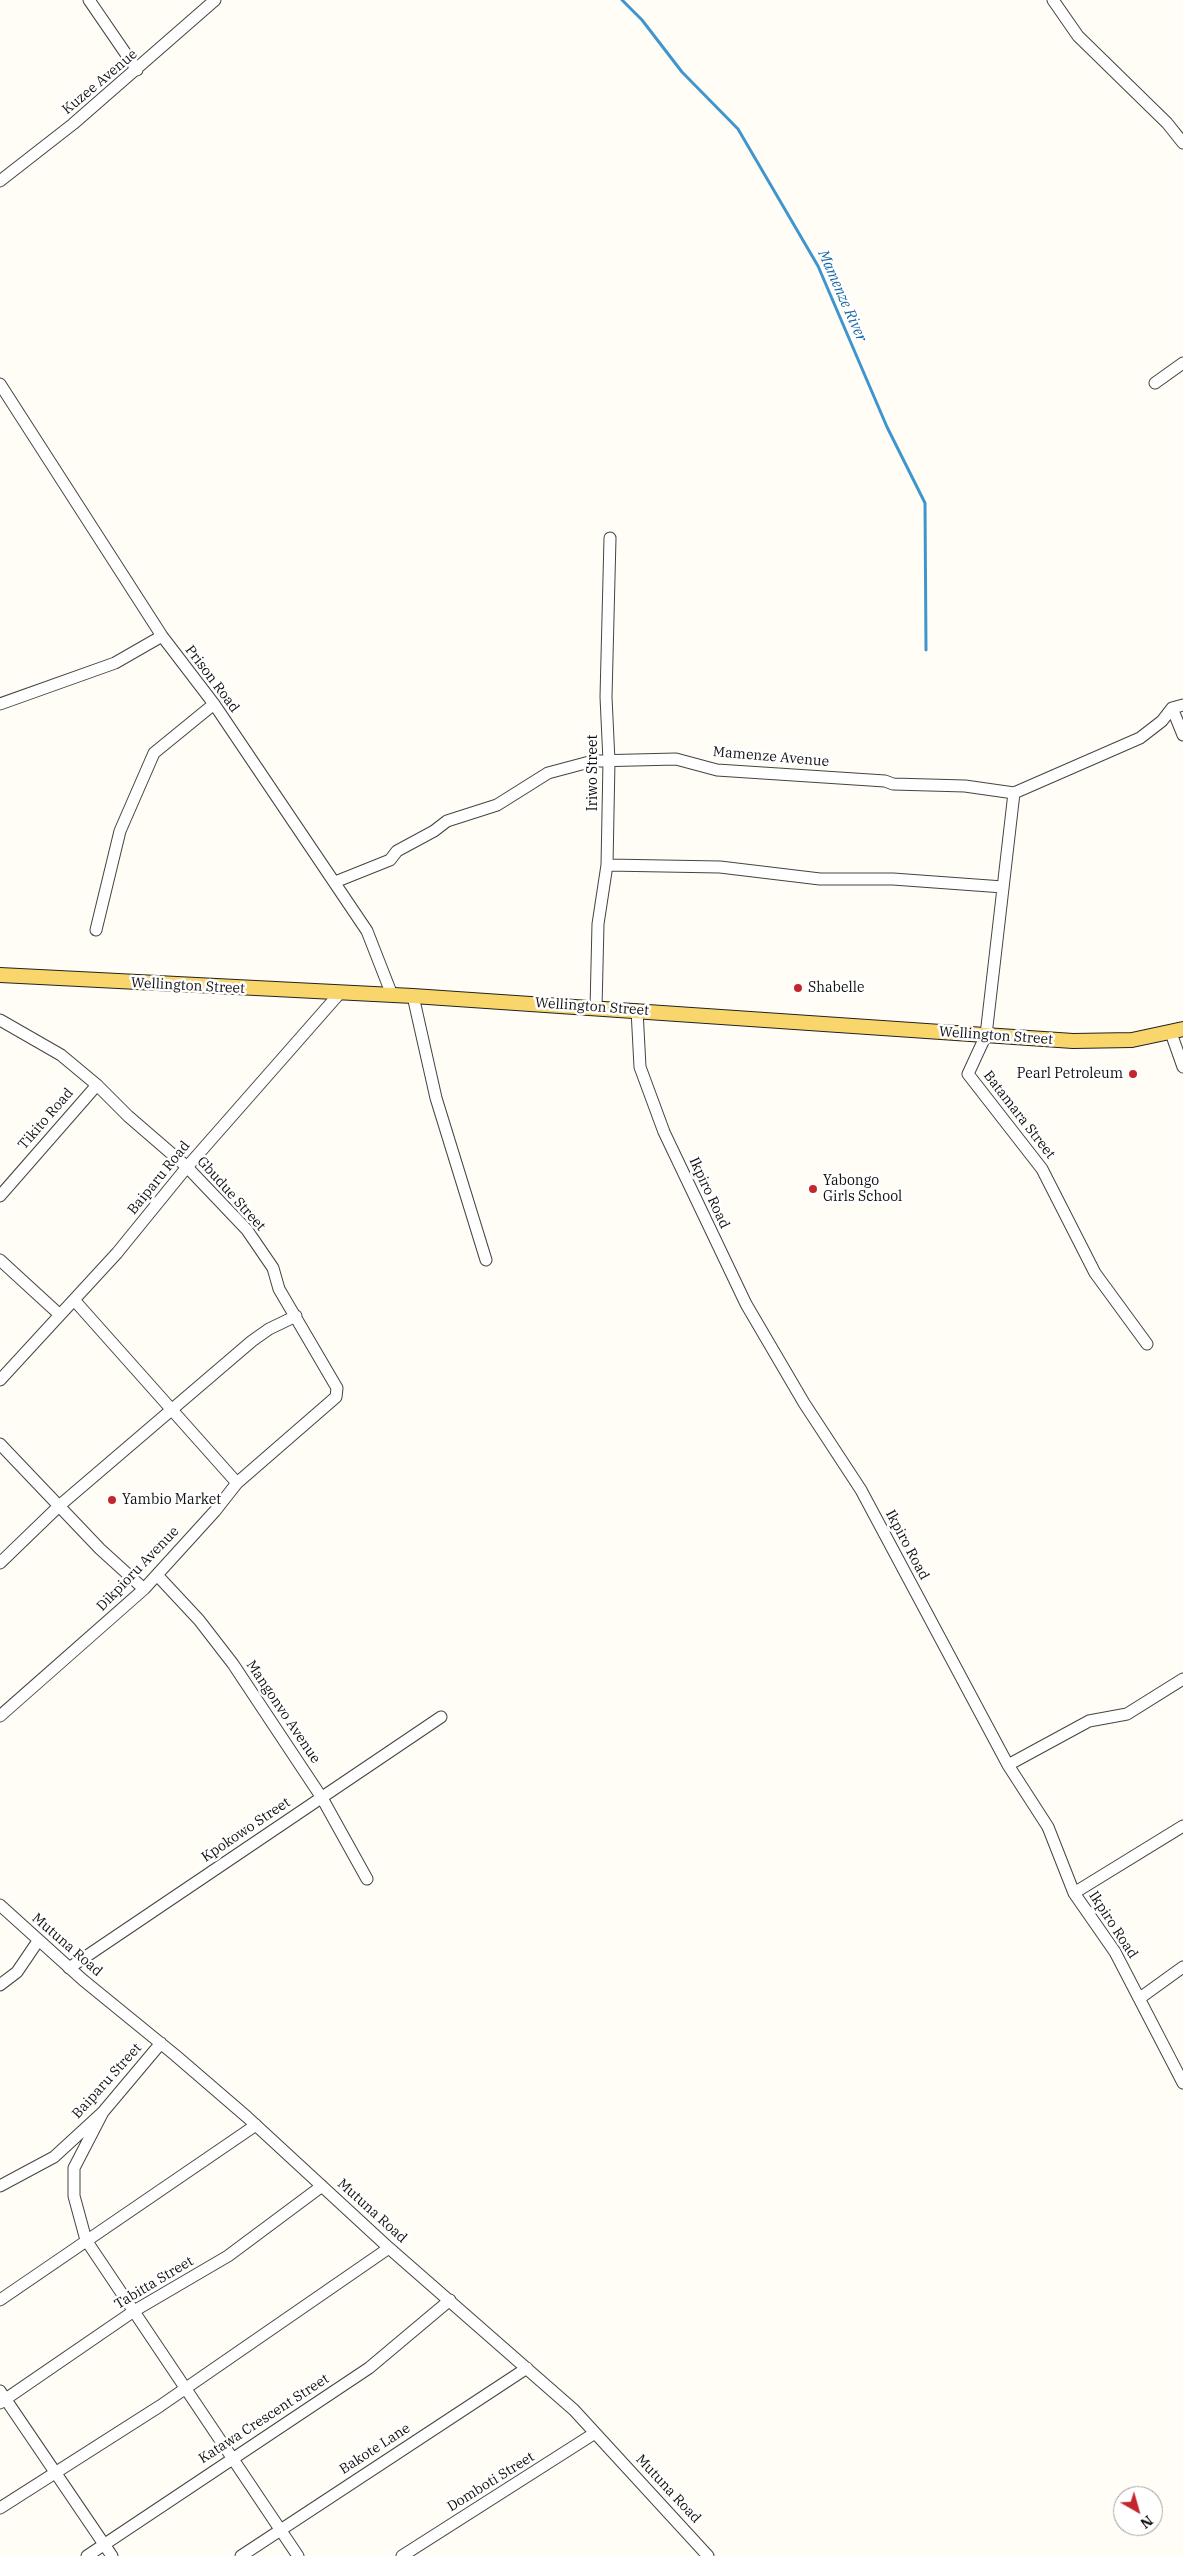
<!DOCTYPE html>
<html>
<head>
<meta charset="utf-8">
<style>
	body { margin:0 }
	#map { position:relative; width:1183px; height:2556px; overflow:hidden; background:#fffdf5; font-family:"IBM Plex Serif",serif }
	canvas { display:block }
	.north { position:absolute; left:1113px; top:2486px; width:50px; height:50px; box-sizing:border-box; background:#fff; border:1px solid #a0a0a0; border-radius:50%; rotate:142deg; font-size:14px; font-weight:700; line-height:20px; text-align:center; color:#111 }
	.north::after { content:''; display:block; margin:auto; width:18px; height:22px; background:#c4262e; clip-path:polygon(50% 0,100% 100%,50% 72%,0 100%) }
</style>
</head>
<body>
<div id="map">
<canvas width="1183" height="2556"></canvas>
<div class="north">N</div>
</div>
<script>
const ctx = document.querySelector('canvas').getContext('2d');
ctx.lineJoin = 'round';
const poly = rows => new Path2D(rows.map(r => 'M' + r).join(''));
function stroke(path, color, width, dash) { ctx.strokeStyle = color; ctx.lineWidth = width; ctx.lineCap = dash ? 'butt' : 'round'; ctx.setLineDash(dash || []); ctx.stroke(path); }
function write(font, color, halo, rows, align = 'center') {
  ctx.font = font + ' "IBM Plex Serif",serif'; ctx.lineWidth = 5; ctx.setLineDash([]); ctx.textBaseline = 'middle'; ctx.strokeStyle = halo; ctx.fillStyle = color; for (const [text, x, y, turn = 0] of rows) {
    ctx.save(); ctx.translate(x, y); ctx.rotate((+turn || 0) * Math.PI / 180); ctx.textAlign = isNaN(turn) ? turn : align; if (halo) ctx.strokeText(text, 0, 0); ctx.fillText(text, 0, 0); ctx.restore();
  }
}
const stream = poly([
	[622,0,642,20,682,72,738,129,818,266,887,427,925,503,926,650]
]);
const minor = poly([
	[89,0,137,70],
	[1053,0,1078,36,1167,123,1183,143],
	[0,181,73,124,215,0],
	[1155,383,1183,363],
	[0,384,162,636,214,704,367,931,392,995],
	[0,704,115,663,162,636],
	[1172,708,1183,735],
	[1014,793,986,1035,968,1074,1042,1169,1095,1273,1147,1344],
	[607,865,720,867,820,879,893,879,1003,887],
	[335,882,390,860,397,851,434,831,447,821,497,805,548,773,593,761,676,759,717,770,885,781,893,784,965,786,1014,793,1140,738,1162,721,1172,708,1183,705],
	[96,930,120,831,154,753,214,704],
	[413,996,436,1098,486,1260],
	[596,1008,598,924,607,865,609,761,606,697,610,538],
	[637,1010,640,1067,664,1132,746,1304,804,1403,861,1490,1008,1765,1048,1827,1074,1893,1115,1952,1183,2083],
	[0,1020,61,1055,97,1085,128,1116,187,1167,247,1230,273,1268,279,1289,337,1388,336,1397,237,1483,215,1511,144,1589,0,1716],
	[1171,1033,1183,1067],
	[0,1196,97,1085],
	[0,1260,60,1315],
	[75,1301,237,1483],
	[0,1380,117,1253,187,1167,339,994],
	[0,1444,100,1549,144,1589],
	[0,1563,59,1506,252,1341,269,1329,296,1316],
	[157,1575,199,1620,233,1664,322,1798,367,1879],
	[1008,1765,1089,1721,1127,1714,1183,1679],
	[1074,1893,1183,1826],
	[0,1905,83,1980,175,2055,247,2117,389,2248,574,2410,708,2556],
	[69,1968,441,1717],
	[0,1985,17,1972,38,1941],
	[1140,1998,1183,1967],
	[103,2112,74,2168,74,2196,86,2240,298,2556],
	[0,2186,54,2157,103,2112,161,2043],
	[0,2300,256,2125],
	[0,2391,112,2556],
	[0,2403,134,2311,228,2256,322,2186],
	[0,2508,160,2406,389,2248],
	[87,2556,369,2368,450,2300],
	[241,2556,527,2368],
	[402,2556,595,2433]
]);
const major = poly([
	[0,975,413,996,1073,1041,1132,1040,1183,1029]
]);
const markers = [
	[798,988,5,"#c4262e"],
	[1133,1074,5,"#c4262e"],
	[813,1189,5,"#c4262e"],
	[112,1500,5,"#c4262e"]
];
const streetNames = [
	["Kuzee Avenue",100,82,-40],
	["Prison Road",212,679,53],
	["Mamenze Avenue",771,757,5],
	["Iriwo Street",593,773,-90],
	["Wellington Street",188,986,3],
	["Wellington Street",592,1007,4],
	["Wellington Street",996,1036,4],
	["Batamara Street",1019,1115,52],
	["Tikito Road",46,1119,-49],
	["Baiparu Road",159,1178,-51],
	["Ikpiro Road",709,1193,65],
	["Gbudue Street",231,1194,48],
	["Ikpiro Road",907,1545,62],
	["Dikpioru Avenue",138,1569,-46],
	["Mangonvo Avenue",283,1712,56],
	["Kpokowo Street",246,1830,-34],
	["Ikpiro Road",1113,1925,57],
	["Mutuna Road",67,1945,41],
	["Baiparu Street",107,2081,-48],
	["Mutuna Road",372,2211,42],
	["Tabitta Street",154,2283,-31],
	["Katawa Crescent Street",264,2419,-33],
	["Bakote Lane",375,2449,-33],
	["Domboti Street",491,2482,-32],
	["Mutuna Road",668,2489,47]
];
const poiNames = [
	["Shabelle",808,988],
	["Pearl Petroleum",1123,1074,"right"],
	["Yabongo",823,1181],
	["Girls School",823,1197],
	["Yambio Market",122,1500]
];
const waterNames = [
	["Mamenze River",842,296,66]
];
stroke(stream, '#3f96cf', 3);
stroke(minor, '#444', 13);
stroke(major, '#222', 16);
stroke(minor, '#fff', 11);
stroke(major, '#f9d66b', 14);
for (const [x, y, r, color] of markers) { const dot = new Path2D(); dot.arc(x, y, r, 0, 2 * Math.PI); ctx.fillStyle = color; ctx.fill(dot); stroke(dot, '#fff', 2); }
write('14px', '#111', '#fff', streetNames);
write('14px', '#111', '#fff', poiNames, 'left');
write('italic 15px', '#1768a6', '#fff', waterNames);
</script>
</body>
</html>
